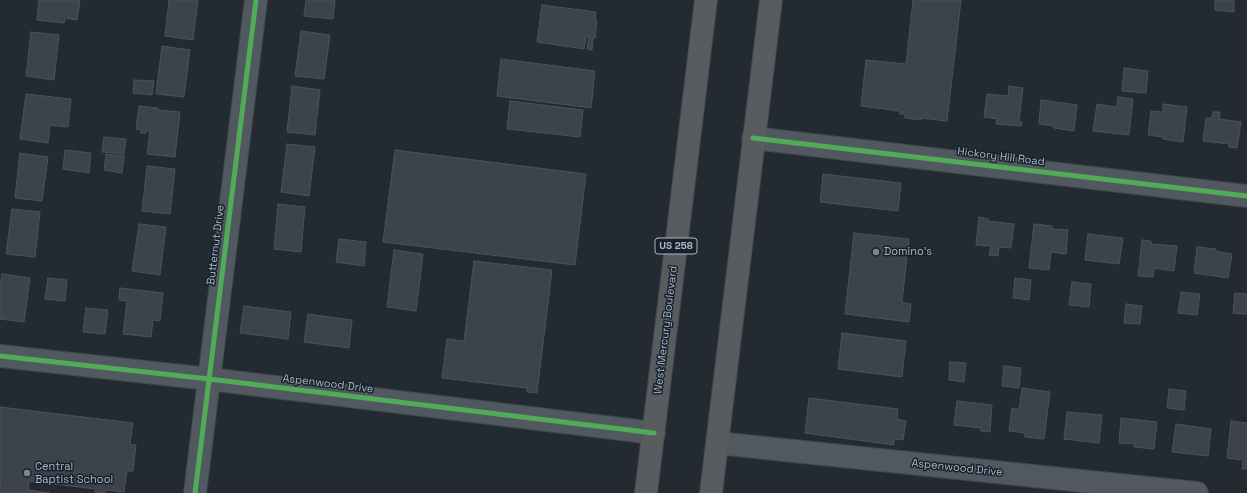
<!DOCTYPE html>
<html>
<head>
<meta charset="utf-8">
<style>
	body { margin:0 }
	canvas { display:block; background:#232a31 }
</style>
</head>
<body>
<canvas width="1247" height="493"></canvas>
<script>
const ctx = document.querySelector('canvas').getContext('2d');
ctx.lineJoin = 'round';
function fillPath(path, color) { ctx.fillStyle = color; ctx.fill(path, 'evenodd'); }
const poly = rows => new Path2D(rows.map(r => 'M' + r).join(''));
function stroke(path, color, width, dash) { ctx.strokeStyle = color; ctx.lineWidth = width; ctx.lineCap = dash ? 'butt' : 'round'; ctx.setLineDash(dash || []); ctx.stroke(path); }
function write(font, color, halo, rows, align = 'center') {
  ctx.font = font + ' "Space Grotesk",sans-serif'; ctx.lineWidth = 3; ctx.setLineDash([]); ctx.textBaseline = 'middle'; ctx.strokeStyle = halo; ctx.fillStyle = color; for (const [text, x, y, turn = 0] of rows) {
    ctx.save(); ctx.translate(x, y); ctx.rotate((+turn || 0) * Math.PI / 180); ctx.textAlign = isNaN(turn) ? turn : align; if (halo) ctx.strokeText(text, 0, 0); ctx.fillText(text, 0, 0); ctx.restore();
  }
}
const building = poly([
	[39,0,80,0,77,20,65,18,64,23,37,20,39,0],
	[169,0,198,0,193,40,165,36,169,0],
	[306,0,335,0,333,19,304,16,306,0],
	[913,0,961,0,947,121,921,118,921,120,905,118,905,114,900,114,900,111,861,106,866,60,906,64,913,0],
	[1215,0,1234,0,1234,12,1215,10,1215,0],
	[542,5,596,12,595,20,597,21,595,38,593,38,592,50,587,49,589,37,586,37,584,49,537,42,542,5],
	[301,31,330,35,324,79,295,76,301,31],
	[31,32,59,35,54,80,26,76,31,32],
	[162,46,190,50,184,97,156,94,162,46],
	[501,59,595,71,591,108,497,96,501,59],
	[1124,68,1148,71,1146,93,1122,91,1124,68],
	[134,80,154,81,152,95,133,93,134,80],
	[292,86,320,90,315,135,287,132,292,86],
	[1009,86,1023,88,1019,121,1022,122,1021,126,996,124,997,119,984,117,987,94,1008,96,1009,86],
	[26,94,71,99,68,127,50,125,48,143,20,139,26,94],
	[1118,97,1133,99,1129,135,1093,131,1097,104,1117,107,1118,97],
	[1041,100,1077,105,1074,131,1054,128,1054,126,1039,124,1041,100],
	[510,101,583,110,580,137,507,129,510,101],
	[1163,104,1187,107,1183,142,1163,139,1163,137,1148,135,1151,111,1163,112,1163,104],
	[139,106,158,108,158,110,180,112,175,157,147,154,150,131,146,130,146,133,141,133,141,130,136,129,139,106],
	[1213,112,1220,112,1219,119,1241,122,1237,148,1229,147,1229,144,1203,141,1206,118,1212,118,1213,112],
	[104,137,126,139,124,154,102,152,104,137],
	[287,144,315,147,309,196,281,192,287,144],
	[65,150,91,153,89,173,63,169,65,150],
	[395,150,586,174,575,265,383,242,395,150],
	[20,153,48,157,42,201,15,198,20,153],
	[106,154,124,156,122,173,104,170,106,154],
	[147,166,175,169,170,214,142,211,147,166],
	[823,174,901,183,898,211,820,202,823,174],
	[278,204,305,207,301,252,274,249,278,204],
	[12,209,40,212,35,257,6,254,12,209],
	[979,217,988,219,988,221,1014,224,1011,248,999,247,998,256,989,255,991,246,976,245,979,217],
	[139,224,166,227,160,275,132,271,139,224],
	[1034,224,1052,226,1052,229,1068,230,1066,254,1051,252,1049,270,1029,268,1034,224],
	[854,233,909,239,902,302,911,304,909,322,845,314,854,233],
	[1088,234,1123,238,1119,264,1085,260,1088,234],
	[339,239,366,242,364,266,336,262,339,239],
	[1142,240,1151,241,1151,244,1177,246,1174,271,1154,268,1153,277,1138,276,1142,240],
	[1197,247,1216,249,1215,251,1232,254,1228,278,1194,273,1197,247],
	[394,250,423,254,416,311,387,307,394,250],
	[474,261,552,270,537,393,527,392,527,388,442,378,447,339,464,341,474,261],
	[2,274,30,278,24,322,0,319,0,288,2,274],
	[48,278,67,280,65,301,45,299,48,278],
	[1015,278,1031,280,1029,300,1013,298,1015,278],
	[1072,282,1091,284,1089,307,1069,305,1072,282],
	[120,288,163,293,160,321,153,320,151,337,123,334,127,301,119,300,120,288],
	[1181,292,1200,294,1197,315,1178,313,1181,292],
	[1235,293,1247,294,1247,314,1233,313,1235,293],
	[1126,304,1142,306,1140,324,1124,323,1126,304],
	[244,306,291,312,288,339,240,333,244,306],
	[86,308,108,310,105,334,83,332,86,308],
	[308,314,352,320,349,348,304,342,308,314],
	[842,333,906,341,902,377,838,369,842,333],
	[950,362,966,363,964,382,949,380,950,362],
	[1004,366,1021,368,1019,388,1002,386,1004,366],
	[1022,388,1050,392,1044,439,1025,437,1025,433,1009,431,1012,408,1019,409,1022,388],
	[1169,389,1186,391,1184,410,1167,408,1169,389],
	[809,398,898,409,897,419,906,421,903,440,894,439,894,445,805,433,809,398],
	[957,401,992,405,990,432,981,431,981,428,954,425,957,401],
	[0,407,133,423,130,444,136,445,133,471,127,471,124,492,106,490,105,493,97,493,95,492,96,489,29,481,28,490,50,493,0,493,1,478,0,478,0,407],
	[1067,412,1102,415,1099,443,1064,439,1067,412],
	[1121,418,1157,422,1154,449,1134,447,1135,444,1119,443,1121,418],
	[1231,421,1247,423,1247,469,1242,469,1243,460,1227,458,1231,421],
	[1176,424,1211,429,1208,456,1172,452,1176,424]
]);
const street = poly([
	[753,138,1247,196],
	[0,356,209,379,654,433],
	[717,443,1197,493],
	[195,493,256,0]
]);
const highway = poly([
	[646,493,706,0],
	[711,493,771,0]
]);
const cycleway = poly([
	[753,138,1247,196],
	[0,356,209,379,654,433],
	[195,493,256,0]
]);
const markers = [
	[876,252,4,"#7b8691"],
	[27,473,4,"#7b8691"]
];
const shields = [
	[676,246,42]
];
const shieldNames = [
	["US 258",676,246]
];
const streetNames = [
	["Hickory Hill Road",1001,157,7],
	["Butternut Drive",216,245,-83],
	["West Mercury Boulevard",666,330,-83],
	["Aspenwood Drive",328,384,7],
	["Aspenwood Drive",957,468,6]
];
const poiNames = [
	["Domino's",884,252],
	["Central",35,467],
	["Baptist School",35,480]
];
fillPath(building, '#3d434a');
stroke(building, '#4a525a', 1);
stroke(street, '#3f454b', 24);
stroke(highway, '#3f464e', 24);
stroke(street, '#525860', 22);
stroke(highway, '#595c5f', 22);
stroke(cycleway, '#51ab58', 5);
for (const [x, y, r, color] of markers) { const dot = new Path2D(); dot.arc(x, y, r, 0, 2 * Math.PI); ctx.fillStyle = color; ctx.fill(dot); stroke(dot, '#17212c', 1.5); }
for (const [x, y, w] of shields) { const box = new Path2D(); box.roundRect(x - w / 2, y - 8, w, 16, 3); ctx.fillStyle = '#17212c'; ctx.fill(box); stroke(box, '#abb7c5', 1); }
write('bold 10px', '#abb7c5', null, shieldNames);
write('11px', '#abb7c5', '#17212c', streetNames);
write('11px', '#abb7c5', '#17212c', poiNames, 'left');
</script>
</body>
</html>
